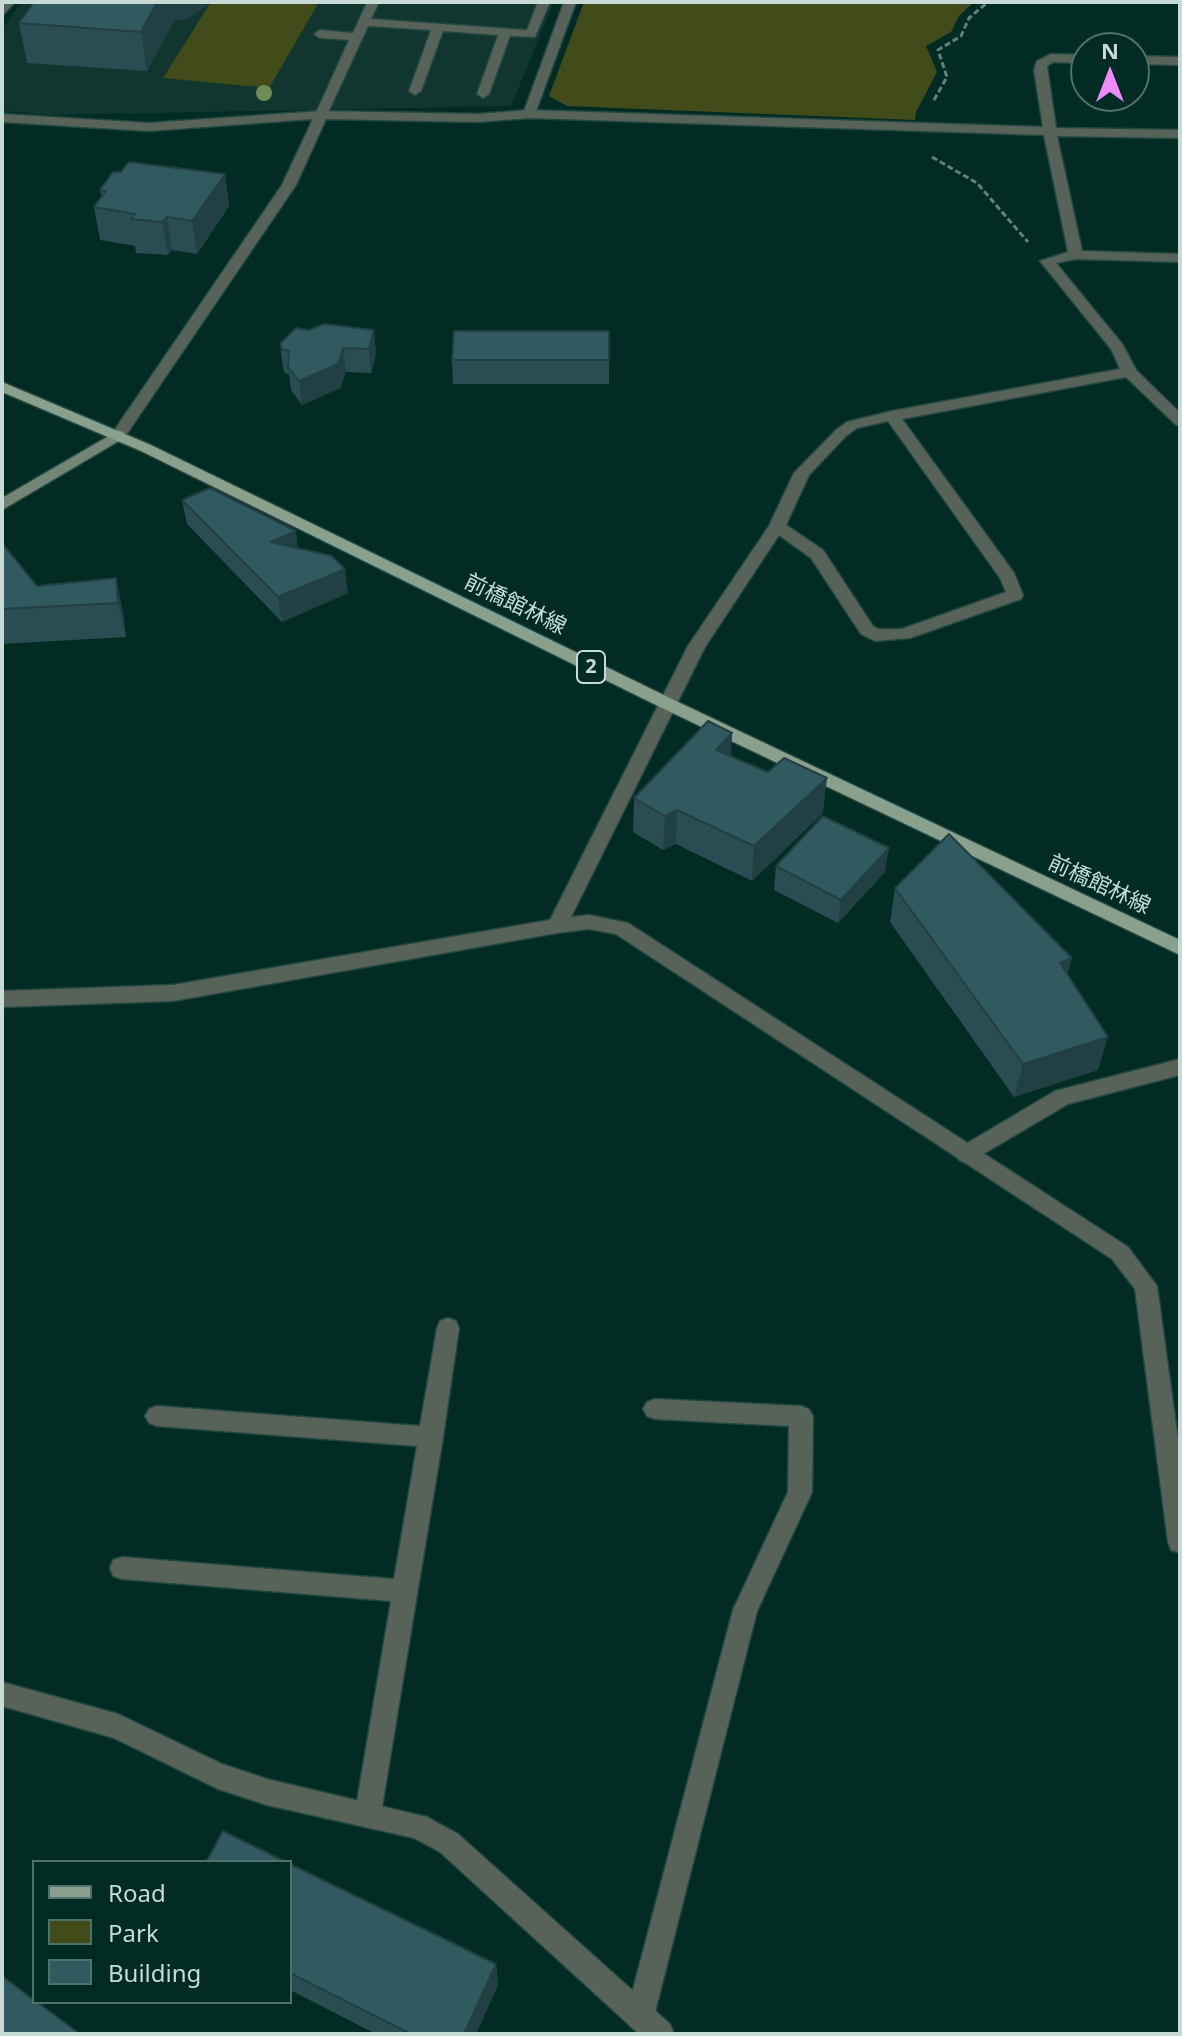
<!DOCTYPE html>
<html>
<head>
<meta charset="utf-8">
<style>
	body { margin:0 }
	#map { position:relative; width:1182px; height:2036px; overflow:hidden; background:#012b23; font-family:"Noto Sans",sans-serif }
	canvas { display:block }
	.frame { position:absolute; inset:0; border:4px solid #c7dbd6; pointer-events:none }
	.legend { position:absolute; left:32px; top:1860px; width:260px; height:144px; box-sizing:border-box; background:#012b23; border:2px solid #50716b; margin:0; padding:10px 14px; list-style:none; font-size:24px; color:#c7dbd6 }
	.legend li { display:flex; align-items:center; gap:16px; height:40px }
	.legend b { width:40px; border:2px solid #50716b }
	.north { position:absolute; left:1070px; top:32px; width:80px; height:80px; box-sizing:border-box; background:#012b23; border:2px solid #50716b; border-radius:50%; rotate:0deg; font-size:22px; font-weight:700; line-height:32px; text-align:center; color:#c7dbd6 }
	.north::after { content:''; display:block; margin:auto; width:28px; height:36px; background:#ed8cf9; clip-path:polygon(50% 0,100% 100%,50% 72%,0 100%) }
</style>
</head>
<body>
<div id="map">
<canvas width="1182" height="2036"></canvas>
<div class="frame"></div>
<ul class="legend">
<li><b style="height:10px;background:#89a08c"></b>Road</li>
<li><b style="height:22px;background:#424c1b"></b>Park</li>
<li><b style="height:22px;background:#315a60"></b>Building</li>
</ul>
<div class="north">N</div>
</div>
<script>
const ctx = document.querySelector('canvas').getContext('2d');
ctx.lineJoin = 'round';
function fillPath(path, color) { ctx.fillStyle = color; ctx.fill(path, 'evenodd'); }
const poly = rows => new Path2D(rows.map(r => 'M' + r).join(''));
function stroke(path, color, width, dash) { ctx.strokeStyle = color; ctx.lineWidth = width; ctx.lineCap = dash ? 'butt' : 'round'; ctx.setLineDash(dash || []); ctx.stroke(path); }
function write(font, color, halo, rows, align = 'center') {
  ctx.font = font + ' "Noto Sans","Noto Sans JP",sans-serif'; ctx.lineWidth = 8; ctx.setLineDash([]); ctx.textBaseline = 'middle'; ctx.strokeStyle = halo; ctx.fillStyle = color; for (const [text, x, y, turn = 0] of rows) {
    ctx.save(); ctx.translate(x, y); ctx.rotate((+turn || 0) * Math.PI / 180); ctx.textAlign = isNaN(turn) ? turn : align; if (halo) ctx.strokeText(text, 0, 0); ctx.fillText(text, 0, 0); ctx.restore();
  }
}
const built = poly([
	[22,2,554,2,511,106,51,115,2,111,2,29]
]);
const green = poly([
	[211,2,319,2,269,88,163,78],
	[584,2,974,2,959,16,951,32,926,46,937,72,916,112,915,120,567,106,549,96]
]);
const path = poly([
	[934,100,947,77,938,50,961,36,969,18,988,2],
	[932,157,977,183,1028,242]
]);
const lane = poly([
	[367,2,379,2,371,19,527,30,538,2,550,2,535,37,510,36,489,94,483,98,477,94,498,35,443,31,421,91,415,95,409,91,431,30,368,26,327,115,316,118,315,115,349,40,320,38,314,34,320,30,353,33,367,2],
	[564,2,576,2,535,114,524,117,523,114,564,2],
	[1180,1059,1180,1075,1068,1104,973,1160,966,1163,959,1160,955,1154,959,1148,1055,1091,1180,1059],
	[448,1318,456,1321,459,1328,443,1437,381,1813,377,1822,368,1826,359,1822,355,1813,391,1601,122,1579,113,1576,110,1568,113,1560,122,1557,394,1579,417,1446,157,1426,149,1423,145,1416,149,1409,157,1406,420,1426,437,1328,440,1321,448,1318],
	[655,1399,801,1406,809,1409,813,1416,812,1492,757,1611,654,2016,650,2026,640,2030,630,2026,626,2016,733,1610,788,1492,789,1426,655,1419,647,1416,643,1409,647,1402,655,1399]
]);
const street = poly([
	[3,2,15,2,2,16,2,3,3,2],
	[1051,54,1086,55,1086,63,1053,62,1047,66,1056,128,1180,130,1180,138,1057,136,1082,251,1180,254,1180,262,1076,259,1056,263,1123,345,1136,370,1180,413,1180,426,1175,424,1126,377,902,419,1014,573,1023,595,1021,599,910,638,875,641,861,634,811,558,779,535,705,647,571,917,589,915,628,923,1128,1247,1157,1286,1180,1454,1180,1553,1171,1550,1168,1542,1135,1289,1112,1259,616,934,589,929,557,933,173,1001,2,1007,2,991,173,985,550,920,688,646,769,526,794,473,836,430,847,422,892,411,1120,369,1111,349,1040,261,1068,252,1044,135,529,118,478,122,326,119,296,185,124,438,119,440,111,435,282,185,313,119,149,131,2,122,2,114,149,123,321,111,478,114,529,110,1043,127,1034,70,1037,61,1051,54],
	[888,421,1000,578,1006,592,902,629,878,629,873,626,823,550,786,525,809,475,846,436,857,428,888,421],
	[1134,56,1180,57,1180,65,1134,64,1134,56],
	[2,1682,118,1714,222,1764,267,1779,427,1817,458,1834,670,2024,674,2034,639,2034,440,1852,414,1838,267,1805,218,1789,114,1738,2,1706,2,1682]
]);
const secondary = poly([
	[119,430,124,432,124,438,2,510,2,498,119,430]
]);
const primary = poly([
	[2,382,151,445,674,700,1180,940,1180,955,662,708,141,451,2,392,2,382]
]);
const trees = [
	[264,93]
];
const wall = poly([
	[205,7,187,19,174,21,147,71,27,63,19,23],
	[225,174,229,206,197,254,172,250,168,255,136,253,135,246,100,240,94,207,102,197,100,190],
	[309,330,374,330,376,354,371,373,346,372,340,388,302,405,291,390,289,374,285,373,283,368,280,344],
	[609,331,609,384,453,384,452,360],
	[182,500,298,548,348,593,282,622,187,524],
	[2,543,37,586,116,578,123,613,126,637,2,644],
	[732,733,731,756,823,813,752,881,676,844,663,850,633,832,634,798],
	[776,866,885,872,838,923,774,890],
	[895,888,1068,975,1098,1070,1014,1097,890,922],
	[290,1864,496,1964,498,1985,476,2034,376,2034,290,1990]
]);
const shadedWall = poly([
	[157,2,205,2,205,7,187,19,174,21,147,71,141,32],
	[225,174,229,206,197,254,192,221],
	[167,217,172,250,168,255,162,222],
	[374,330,376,354,371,373,369,349],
	[343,348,346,372,340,388,302,405,299,381],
	[296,531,299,555,271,542],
	[345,569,348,593,282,622,278,597],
	[116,578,123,613,126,637,118,603],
	[732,733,730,767,716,750],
	[827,778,823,813,752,881,754,846],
	[677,810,676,844,663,850,665,816],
	[889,848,885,872,838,923,841,900],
	[1072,958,1063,992,1060,963],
	[1108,1037,1098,1070,1014,1097,1023,1064],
	[496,1964,498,1985,476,2034,464,2034]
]);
const building = poly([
	[34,2,157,2,141,32,19,23,34,2],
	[129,162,225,174,192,221,167,217,162,222,131,219,135,214,94,207,106,191,100,190,113,172,121,172,129,162],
	[324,324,374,330,369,349,343,348,338,364,299,381,288,367,289,351,282,349,280,344,296,328,309,330,324,324],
	[454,331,609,331,609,360,452,360,454,331],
	[210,488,296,531,271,542,332,556,345,569,278,597,182,500,210,488],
	[2,543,37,586,116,578,118,603,2,609,2,543],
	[708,721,732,733,716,750,768,772,784,758,827,778,754,846,677,810,665,816,634,798,708,721],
	[823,816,889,848,841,900,776,866,823,816],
	[949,834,1072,958,1060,963,1108,1037,1023,1064,895,888,949,834],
	[223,1831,286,1862,206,1862,223,1831],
	[290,1864,496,1964,464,2034,411,2034,290,1973,290,1864],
	[2,1976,34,2000,34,2002,37,2002,80,2034,2,2034,2,1976]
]);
const shields = [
	[591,667,28]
];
const shieldNames = [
	["2",591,667]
];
const streetNames = [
	["前橋館林線",515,605,26],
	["前橋館林線",1099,885,25]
];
fillPath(built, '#10362f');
fillPath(green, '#424c1b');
stroke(lane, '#214740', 3);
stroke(street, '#214740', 3);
stroke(secondary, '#214740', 3);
stroke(primary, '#214740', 3);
stroke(path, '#63827c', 3, [6, 3]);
fillPath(lane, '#576258');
fillPath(street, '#576258');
fillPath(secondary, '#738575');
fillPath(primary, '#89a08c');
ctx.fillStyle = '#6e8d58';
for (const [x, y] of trees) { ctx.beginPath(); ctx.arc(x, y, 8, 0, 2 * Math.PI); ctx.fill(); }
fillPath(wall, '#2a4d53');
fillPath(shadedWall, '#223f43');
fillPath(building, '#315a60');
stroke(building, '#223f43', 2);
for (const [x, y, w] of shields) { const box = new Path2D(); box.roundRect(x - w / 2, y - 16, w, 32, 6); ctx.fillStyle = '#012b23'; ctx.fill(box); stroke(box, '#c7dbd6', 2); }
write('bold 20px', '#c7dbd6', null, shieldNames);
write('22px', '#c7dbd6', '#012b23', streetNames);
</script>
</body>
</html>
